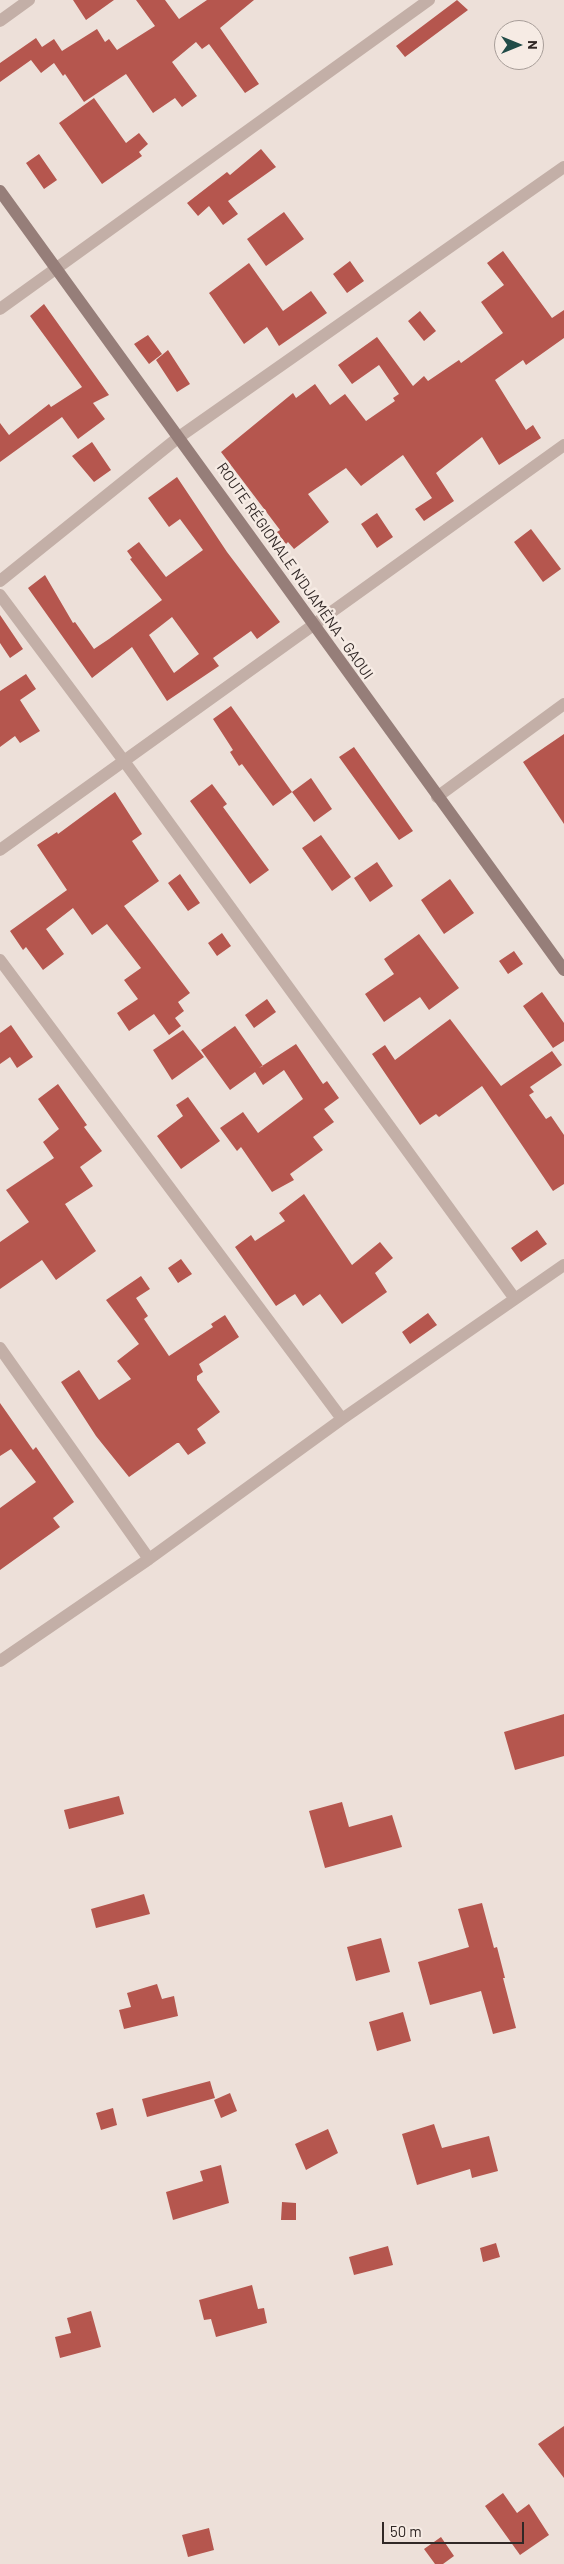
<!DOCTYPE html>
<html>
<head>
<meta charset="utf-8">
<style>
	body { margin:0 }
	#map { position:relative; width:564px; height:2564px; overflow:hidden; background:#ede0d9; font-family:Barlow,sans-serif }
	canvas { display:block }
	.north { position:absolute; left:494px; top:20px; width:50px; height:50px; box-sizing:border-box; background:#f6ebe4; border:1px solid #a79d98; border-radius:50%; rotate:90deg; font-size:14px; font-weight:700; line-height:20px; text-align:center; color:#312826 }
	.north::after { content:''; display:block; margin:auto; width:18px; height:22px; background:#224c48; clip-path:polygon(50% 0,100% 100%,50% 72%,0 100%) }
	.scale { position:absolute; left:382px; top:2522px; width:142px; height:22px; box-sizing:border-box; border:2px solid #312826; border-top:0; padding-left:6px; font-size:15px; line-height:18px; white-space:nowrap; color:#312826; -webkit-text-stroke:4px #f6ebe4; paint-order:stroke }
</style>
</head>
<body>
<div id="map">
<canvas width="564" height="2564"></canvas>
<div class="north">N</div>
<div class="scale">50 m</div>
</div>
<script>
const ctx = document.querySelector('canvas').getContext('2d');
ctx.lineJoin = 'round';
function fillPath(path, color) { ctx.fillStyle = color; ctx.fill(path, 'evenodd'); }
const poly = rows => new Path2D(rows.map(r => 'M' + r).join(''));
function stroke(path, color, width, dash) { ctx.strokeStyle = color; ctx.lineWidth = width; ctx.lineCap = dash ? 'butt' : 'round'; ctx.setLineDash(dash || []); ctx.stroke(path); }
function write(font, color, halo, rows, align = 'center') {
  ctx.font = font + ' Barlow,sans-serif'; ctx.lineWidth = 5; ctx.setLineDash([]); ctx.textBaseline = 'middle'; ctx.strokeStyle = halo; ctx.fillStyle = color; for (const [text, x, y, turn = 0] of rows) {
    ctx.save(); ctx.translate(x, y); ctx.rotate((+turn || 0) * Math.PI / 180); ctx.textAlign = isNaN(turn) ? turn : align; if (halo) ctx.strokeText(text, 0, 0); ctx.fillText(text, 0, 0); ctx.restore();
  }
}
const building = poly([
	[73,0,114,0,86,20],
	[136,0,165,0,179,19,207,0,254,0,220,28,259,84,245,93,209,44,202,49,196,42,172,62,197,96,182,107,175,98,153,113,126,74,84,102,65,74,63,76,54,63,41,73,31,60,0,82,0,63,36,38,42,47,54,39,62,51,97,29,105,42,109,39,117,50,155,26],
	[457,0,468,10,405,57,396,46],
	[94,98,126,143,139,133,148,144,139,152,142,156,102,184,59,123],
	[261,149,276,167,228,201,238,214,223,225,209,206,198,216,187,203,227,172,230,175],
	[39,154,57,180,44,189,26,163],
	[284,212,304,239,266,266,247,239],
	[503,251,552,318,564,310,564,338,526,365,523,360,495,380,526,430,533,425,541,438,499,465,482,437,436,473,454,501,424,521,415,509,432,498,403,455,361,486,346,468,308,494,329,522,294,549,288,542,286,544,277,532,280,530,221,452,293,393,296,398,315,384,330,405,345,394,366,421,395,401,393,398,399,394,379,365,352,384,338,365,377,337,413,386,424,376,428,381,459,360,461,363,503,333,481,302,504,285,487,263],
	[350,261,364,281,347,293,333,274],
	[249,263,283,311,311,291,327,313,279,346,267,327,244,344,209,293],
	[44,304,109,395,93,403,105,419,78,439,62,417,0,462,0,423,9,435,49,404,51,407,82,387,30,316],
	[420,311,436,331,424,341,408,321],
	[148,335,162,354,149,364,134,344],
	[168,350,190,384,177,392,156,360],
	[92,442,111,470,94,482,72,456],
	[177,477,227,552,280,622,257,639,251,631,213,658,219,666,167,701,132,647,92,678,28,588,45,575,73,623,75,622,94,649,109,639,162,600,130,559,132,558,127,551,139,542,166,577,203,550,180,519,169,527,148,498],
	[172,617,199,654,174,673,149,635],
	[377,513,393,537,377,548,361,524],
	[531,529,561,569,543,582,514,542],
	[0,615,23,649,10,658,0,643],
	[26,674,36,689,20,700,40,731,20,743,15,736,0,747,0,691],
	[231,706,292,792,273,806,242,764,239,766,230,752,233,750,213,719],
	[564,734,564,824,523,762],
	[354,747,413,831,399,840,339,757],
	[311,778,332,809,314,822,292,792],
	[212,784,227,804,223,807,269,870,250,884,190,801],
	[115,792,142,834,132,841,159,881,124,906,190,993,178,1002,184,1011,175,1018,181,1026,169,1035,154,1014,129,1031,117,1013,138,999,124,980,141,968,107,924,92,935,73,908,46,929,64,954,43,970,26,947,23,950,10,931,67,890,37,845,57,832,58,834],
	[321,835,351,877,332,891,302,848],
	[377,862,393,886,370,902,354,878],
	[180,874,200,903,188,911,168,883],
	[450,879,474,913,444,934,421,900],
	[222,933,231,946,217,956,208,943],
	[419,934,459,988,429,1010,420,997,384,1022,365,994,394,974,384,959],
	[514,951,523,964,508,974,499,961],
	[542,992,564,1023,564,1041,553,1048,523,1006],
	[267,999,276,1012,254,1028,245,1015],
	[450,1019,501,1086,552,1051,562,1065,530,1087,534,1092,529,1095,546,1119,551,1116,564,1135,564,1184,553,1191,482,1086,439,1117,436,1114,420,1125,372,1054,385,1045,395,1060],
	[11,1025,33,1057,17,1068,10,1057,0,1064,0,1033],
	[235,1026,263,1066,259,1068,296,1044,323,1084,327,1081,339,1098,324,1109,334,1122,313,1137,323,1150,290,1174,294,1180,272,1192,241,1147,237,1151,220,1128,243,1112,258,1133,303,1099,284,1070,263,1085,255,1072,230,1090,201,1050],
	[183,1030,204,1057,172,1080,153,1050],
	[58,1084,87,1125,84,1127,102,1151,80,1167,93,1186,65,1204,96,1251,56,1280,42,1260,0,1289,0,1242,29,1222,6,1190,54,1158,43,1142,59,1129,38,1099],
	[188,1097,220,1141,181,1169,157,1136,183,1116,176,1105],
	[304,1194,352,1265,380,1242,393,1258,375,1273,387,1292,342,1324,320,1294,303,1306,295,1294,276,1306,235,1247,251,1235,255,1241,285,1221,279,1213],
	[537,1230,547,1244,521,1262,511,1248],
	[181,1259,192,1274,178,1283,168,1268],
	[141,1276,150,1289,136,1298,148,1316,144,1319,169,1356,213,1327,211,1324,225,1315,239,1337,199,1364,203,1372,197,1376,197,1380,220,1412,197,1429,206,1443,188,1455,179,1443,177,1443,129,1477,96,1436,61,1382,79,1370,99,1400,131,1379,117,1361,139,1344,106,1300],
	[428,1313,437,1325,410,1344,402,1332],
	[0,1403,33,1450,36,1447,45,1460,74,1502,53,1518,60,1527,0,1570,0,1508,36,1482,11,1449,0,1456],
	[564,1714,564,1756,515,1770,504,1732],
	[119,1796,124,1814,69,1829,64,1810],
	[342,1802,349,1827,392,1815,402,1847,325,1868,309,1811],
	[144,1894,150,1914,96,1928,91,1909],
	[482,1903,494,1948,497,1947,505,1978,503,1978,516,2028,493,2034,481,1991,430,2005,418,1962,469,1947,458,1909],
	[381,1938,390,1972,356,1981,347,1947],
	[157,1984,162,1999,174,1996,178,2016,124,2029,119,2010,131,2007,127,1993],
	[403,2012,411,2041,377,2051,369,2022],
	[210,2081,215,2098,147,2117,142,2099],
	[230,2093,237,2111,221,2118,214,2100],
	[113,2108,117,2125,101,2130,96,2113],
	[434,2124,442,2148,489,2136,498,2171,472,2178,470,2169,417,2185,402,2134],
	[328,2129,338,2153,306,2170,295,2144],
	[221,2165,229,2203,173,2220,166,2192,203,2181,200,2171],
	[282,2202,296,2203,296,2220,281,2220],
	[496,2243,500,2257,483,2262,480,2248],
	[388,2246,393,2265,354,2275,349,2257],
	[252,2285,258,2309,264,2308,267,2323,216,2337,211,2319,204,2320,199,2300],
	[91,2311,101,2347,60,2358,55,2337,71,2333,67,2318],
	[564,2426,564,2478,538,2444],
	[503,2493,517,2513,529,2504,549,2535,520,2555,485,2506],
	[209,2528,214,2550,188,2557,182,2535],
	[441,2537,454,2556,443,2564,435,2564,424,2549]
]);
const street = poly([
	[0,21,29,0],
	[0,309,429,0],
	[0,581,179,437,564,167],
	[0,595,124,761,515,1299],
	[437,797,564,704],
	[0,850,564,445],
	[0,960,342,1419],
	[0,1348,149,1559],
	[0,1661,149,1559,342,1419,564,1265]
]);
const secondary = poly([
	[0,191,564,970]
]);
const streetNames = [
	["ROUTE RÉGIONALE N'DJAMÉNA - GAOUI",295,571,55]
];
fillPath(building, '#b5564e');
stroke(street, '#c3afa7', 12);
stroke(secondary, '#967e79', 12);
write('15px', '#312826', '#f6ebe4', streetNames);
</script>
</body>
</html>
